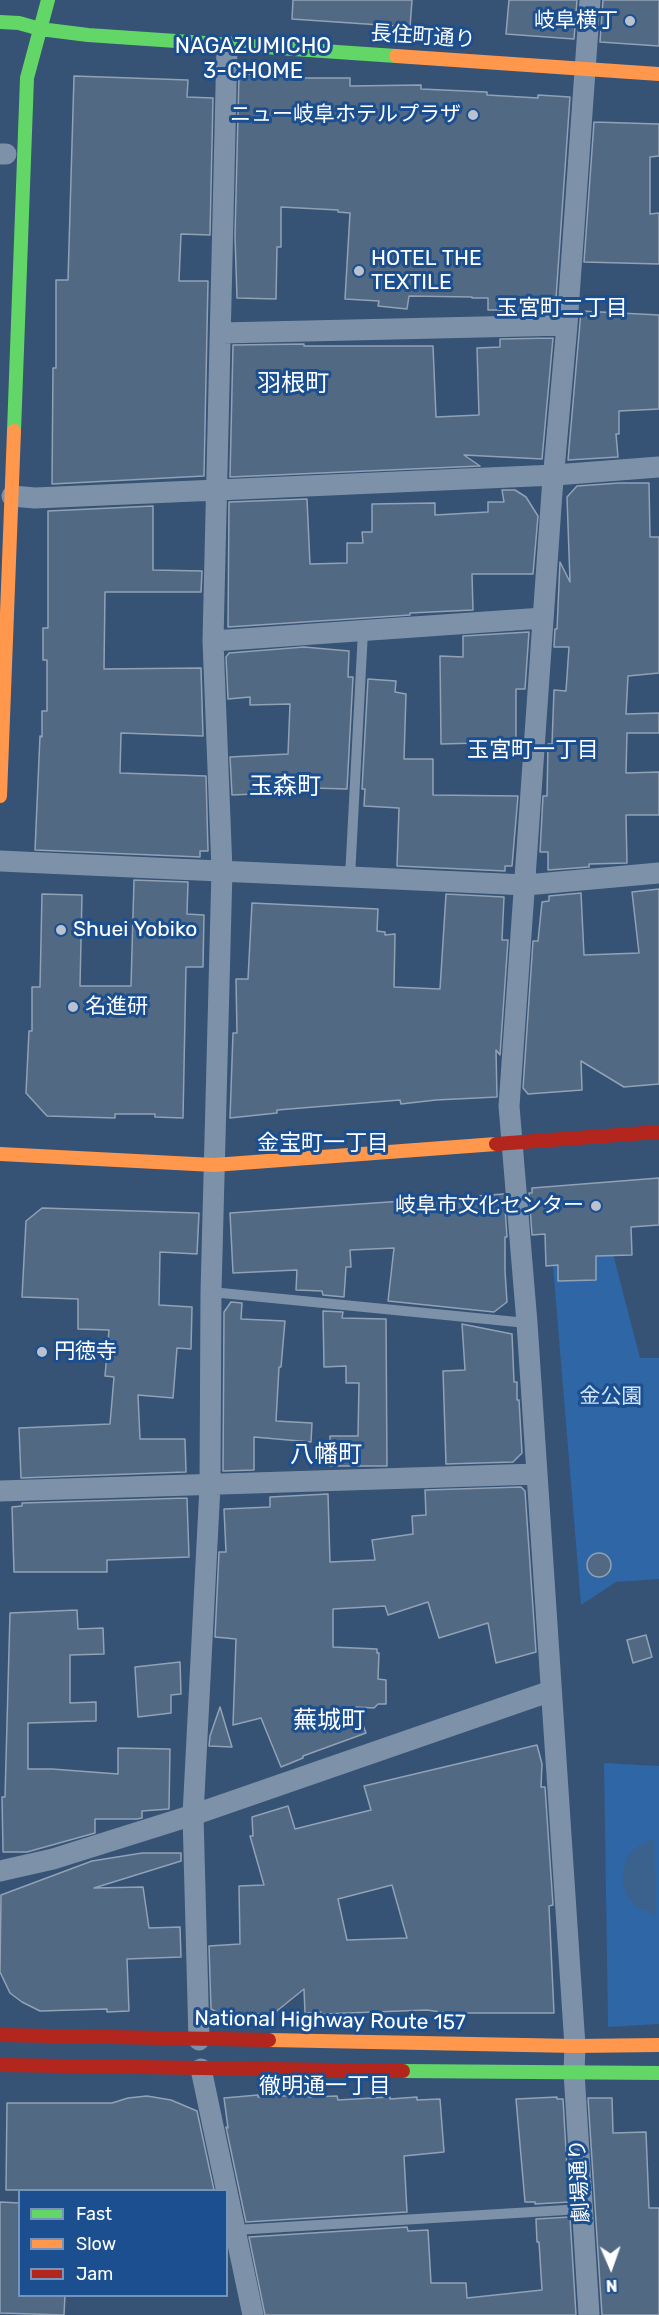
<!DOCTYPE html>
<html>
<head>
<meta charset="utf-8">
<style>
	body { margin:0 }
	#map { position:relative; width:659px; height:2315px; overflow:hidden; background:#365274; font-family:Rubik,sans-serif }
	canvas { display:block }
	.legend { position:absolute; left:18px; top:2189px; width:210px; height:108px; box-sizing:border-box; background:#1b4f8f; border:2px solid #7695bc; margin:0; padding:8px 10px; list-style:none; font-size:18px; color:#fff }
	.legend li { display:flex; align-items:center; gap:12px; height:30px }
	.legend b { width:30px; border:2px solid #7695bc }
	.north { position:absolute; left:581px; top:2237px; width:60px; height:60px; -webkit-text-stroke:4px #1b4f8f; paint-order:stroke; rotate:178deg; font-size:16px; font-weight:700; line-height:24px; text-align:center; color:#fff }
	.north::after { content:''; display:block; margin:auto; width:21px; height:27px; background:#fff; clip-path:polygon(50% 0,100% 100%,50% 72%,0 100%) }
</style>
</head>
<body>
<div id="map">
<canvas width="659" height="2315"></canvas>
<ul class="legend">
<li><b style="height:8px;background:#63d668"></b>Fast</li>
<li><b style="height:8px;background:#ff974d"></b>Slow</li>
<li><b style="height:8px;background:#b3261e"></b>Jam</li>
</ul>
<div class="north">N</div>
</div>
<script>
const ctx = document.querySelector('canvas').getContext('2d');
ctx.lineJoin = 'round';
function fillPath(path, color) { ctx.fillStyle = color; ctx.fill(path, 'evenodd'); }
const poly = rows => new Path2D(rows.map(r => 'M' + r).join(''));
function stroke(path, color, width, dash) { ctx.strokeStyle = color; ctx.lineWidth = width; ctx.lineCap = dash ? 'butt' : 'round'; ctx.setLineDash(dash || []); ctx.stroke(path); }
function write(font, color, halo, rows, align = 'center') {
  ctx.font = font + ' Rubik,"Noto Sans JP",sans-serif'; ctx.lineWidth = 6; ctx.setLineDash([]); ctx.textBaseline = 'middle'; ctx.strokeStyle = halo; ctx.fillStyle = color; for (const [text, x, y, turn = 0] of rows) {
    ctx.save(); ctx.translate(x, y); ctx.rotate((+turn || 0) * Math.PI / 180); ctx.textAlign = isNaN(turn) ? turn : align; if (halo) ctx.strokeText(text, 0, 0); ctx.fillText(text, 0, 0); ctx.restore();
  }
}
const green = poly([
	[552,1254,613,1254,640,1358,659,1358,659,1579,616,1582,581,1605],
	[604,1763,659,1766,659,2024,608,2027]
]);
const water = poly([
	[654,1839,656,1916,636,1907,627,1896,623,1882,624,1866,630,1854,640,1845]
]);
const building = poly([
	[293,0,412,0,410,27,292,19,293,0],
	[509,0,577,0,574,39,506,34,509,0],
	[603,0,659,0,659,46,600,42,603,0],
	[239,74,303,75,303,78,350,78,350,86,421,85,421,89,487,92,487,95,538,98,538,95,570,97,555,313,500,314,501,310,488,310,488,298,472,298,472,297,409,296,407,309,378,306,379,301,345,299,350,213,338,212,338,210,281,207,281,247,277,247,276,299,237,298,235,236,239,74],
	[74,76,188,80,187,97,213,98,210,235,181,234,179,281,208,281,204,476,52,484,53,368,56,368,56,280,68,280,74,76],
	[594,122,659,124,659,156,650,157,650,214,659,213,659,264,584,262,594,122],
	[581,311,659,315,659,409,619,411,619,434,616,434,618,457,568,460,581,311],
	[553,338,542,459,464,455,480,466,230,477,233,345,304,344,304,346,433,346,436,417,479,415,477,348,500,347,500,339,553,338],
	[619,483,649,483,650,537,659,537,659,673,628,676,626,714,659,713,659,733,627,733,626,773,659,772,659,815,626,815,627,863,589,864,589,867,548,870,548,852,540,852,543,796,547,796,548,744,552,744,554,690,566,691,569,647,554,647,555,629,557,629,560,562,570,582,567,497,577,486,619,483],
	[502,490,515,490,526,497,538,516,533,574,472,574,473,610,410,613,410,615,228,627,229,502,307,499,310,564,347,563,347,543,363,543,362,532,372,532,372,504,435,503,435,515,488,512,488,502,504,502,502,490],
	[153,506,153,570,202,571,201,592,105,592,104,669,201,668,203,736,121,733,120,773,206,776,208,851,200,851,200,857,35,850,40,736,42,737,42,711,47,711,47,660,43,660,43,628,48,628,48,511,153,506],
	[529,632,525,689,516,689,516,742,441,744,440,656,463,657,463,636,529,632],
	[304,647,349,651,348,677,353,677,347,789,276,787,276,793,232,795,230,757,288,754,290,704,250,705,250,697,228,699,226,657,229,653,304,647],
	[368,679,396,681,395,692,406,694,404,759,433,759,433,795,518,796,512,866,505,866,505,871,397,866,399,808,364,806,365,789,362,789,368,679],
	[134,880,188,882,187,914,204,915,203,967,186,967,183,1118,155,1117,155,1114,115,1114,115,1118,47,1116,26,1093,29,1031,32,1031,32,987,40,987,42,894,82,895,80,986,131,986,134,880],
	[659,889,659,1084,624,1087,581,1061,582,1090,528,1094,523,1088,533,941,538,941,542,902,549,901,549,896,581,893,584,955,639,953,632,892,659,889],
	[446,894,504,897,502,940,508,940,500,1055,496,1050,497,1097,436,1100,401,1104,400,1100,277,1110,277,1113,230,1118,233,1033,237,1033,236,979,248,979,252,903,378,909,377,931,385,932,385,935,395,934,394,987,440,989,446,894],
	[659,1178,659,1225,631,1227,632,1255,596,1256,596,1280,558,1281,558,1265,546,1266,545,1234,532,1235,529,1193,532,1193,532,1188,659,1178],
	[504,1194,507,1237,505,1237,505,1271,507,1302,494,1312,388,1301,394,1248,350,1250,351,1267,346,1267,344,1297,323,1295,322,1291,296,1290,297,1270,233,1273,230,1213,504,1194],
	[42,1208,199,1213,197,1254,160,1252,159,1305,192,1307,191,1349,177,1348,173,1398,138,1395,140,1439,185,1439,186,1472,21,1478,19,1428,110,1424,114,1377,105,1376,109,1330,78,1329,78,1299,22,1297,26,1221,42,1208],
	[231,1302,242,1303,241,1319,285,1321,281,1367,279,1367,276,1421,312,1423,311,1442,254,1437,254,1470,223,1471,224,1312,231,1302],
	[323,1311,343,1312,342,1318,386,1319,387,1466,330,1466,330,1436,358,1436,359,1383,346,1383,346,1366,324,1367,323,1311],
	[462,1324,512,1334,514,1382,517,1382,517,1400,519,1400,522,1453,513,1462,446,1464,443,1371,465,1370,462,1324],
	[521,1487,525,1491,536,1652,496,1663,488,1623,439,1638,428,1602,388,1615,385,1606,333,1609,333,1647,377,1649,377,1653,379,1653,378,1679,386,1680,386,1704,378,1704,374,1708,356,1707,366,1733,303,1756,303,1758,281,1767,261,1718,233,1725,236,1639,215,1637,219,1552,226,1552,224,1509,270,1507,270,1497,328,1494,330,1562,375,1560,372,1540,413,1534,412,1516,426,1515,425,1490,521,1487],
	[187,1498,189,1557,107,1560,107,1572,14,1572,12,1507,22,1506,22,1503,187,1498],
	'587 1565a12 12 0 1 1 24 0a12 12 0 1 1-24 0Z',
	[77,1610,78,1629,103,1628,104,1654,70,1655,70,1703,96,1702,96,1721,28,1723,28,1769,52,1769,118,1774,118,1748,170,1749,169,1809,142,1811,142,1818,137,1819,95,1819,95,1833,27,1852,3,1852,2,1797,5,1797,10,1613,77,1610],
	[646,1635,652,1657,633,1663,627,1640,646,1635],
	[180,1662,181,1694,171,1695,171,1713,138,1717,135,1667,180,1662],
	[220,1707,232,1747,209,1746,210,1736,220,1707],
	[537,1745,542,1764,541,1787,545,1787,553,1905,549,1906,554,2013,447,2013,427,2010,321,2014,321,2012,305,2013,304,1989,273,2014,221,2014,211,2009,209,1946,240,1944,239,1886,264,1885,250,1836,253,1836,252,1817,288,1806,295,1829,371,1810,364,1786,537,1745],
	[392,1885,407,1938,347,1940,338,1899,392,1885],
	[142,1853,181,1853,181,1861,94,1888,143,1887,149,1928,180,1927,181,1957,127,1959,129,2011,107,2012,107,2009,40,2011,22,2002,10,1993,0,1972,1,1895,92,1861,142,1853],
	[258,2095,258,2097,309,2095,309,2097,337,2096,338,2100,390,2097,390,2099,417,2097,417,2100,440,2099,444,2152,404,2156,407,2212,246,2222,226,2127,228,2128,224,2098,258,2095],
	[147,2096,171,2100,197,2111,214,2190,6,2190,7,2103,112,2103,128,2098,147,2096],
	[557,2097,557,2099,563,2099,569,2202,535,2204,535,2202,525,2202,516,2099,557,2097],
	[588,2098,612,2098,613,2133,646,2132,649,2208,659,2208,659,2315,602,2315,588,2098],
	[0,2202,20,2203,20,2295,65,2295,64,2315,0,2313,0,2202],
	[570,2217,576,2315,265,2315,249,2237,407,2227,408,2231,428,2230,431,2283,466,2283,467,2298,542,2290,539,2242,537,2242,536,2219,570,2217]
]);
const lane = poly([
	[350,877,363,631],
	[211,1292,527,1323],
	[235,2230,582,2209]
]);
const street = poly([
	[0,154,6,154],
	[221,333,567,325],
	[12,496,35,498,217,490,555,475,659,467],
	[213,641,543,618],
	[0,861,526,885,659,873],
	[0,1491,537,1474],
	[0,1871,53,1859,193,1815,551,1691],
	[199,2040,193,1815,210,1486,211,1292,222,870,213,641,227,46],
	[201,2069,253,2315],
	[589,2315,574,2072,575,2046,527,1323,509,1106,552,492,567,325,590,0]
]);
const fast = poly([
	[0,22,19,23,40,29,88,35,396,56],
	[14,431,27,78,48,0],
	[403,2071,659,2073]
]);
const slow = poly([
	[396,56,659,74],
	[0,796,14,431],
	[0,1154,214,1165,496,1144],
	[269,2040,575,2046,659,2045]
]);
const jam = poly([
	[496,1144,659,1132],
	[0,2035,269,2040],
	[0,2065,403,2071]
]);
const markers = [
	[630,21,6,"#b9c2ce"],
	[473,115,6,"#b9c2ce"],
	[359,271,6,"#b9c2ce"],
	[61,930,6,"#b9c2ce"],
	[73,1007,6,"#b9c2ce"],
	[596,1206,6,"#b9c2ce"],
	[42,1352,6,"#b9c2ce"]
];
const poiNames = [
	["岐阜横丁",618,21,"right"],
	["ニュー岐阜ホテルプラザ",461,115,"right"],
	["HOTEL THE",371,259],
	["TEXTILE",371,283],
	["Shuei Yobiko",73,930],
	["名進研",85,1007],
	["岐阜市文化センター",584,1206,"right"],
	["円徳寺",54,1352]
];
const streetNames = [
	["長住町通り",423,37,4],
	["National Highway Route 157",330,2021,1],
	["劇場通り",580,2181,-93]
];
const parkNames = [
	["金公園",611,1397]
];
const neighbourhoodNames = [
	["NAGAZUMICHO",253,47],
	["3-CHOME",253,72],
	["玉宮町二丁目",562,309],
	["玉宮町一丁目",533,751],
	["金宝町一丁目",323,1144],
	["徹明通一丁目",325,2087]
];
const quarterNames = [
	["羽根町",293,384],
	["玉森町",285,787],
	["八幡町",326,1455],
	["蕪城町",329,1721]
];
fillPath(green, '#2f66a5');
fillPath(water, '#3b618d');
fillPath(building, '#526984');
stroke(building, '#92a2b6', 1.5);
stroke(lane, '#7d92a8', 10);
stroke(street, '#7d92a8', 21);
stroke(fast, '#63d668', 14);
stroke(slow, '#ff974d', 14);
stroke(jam, '#b3261e', 14);
for (const [x, y, r, color] of markers) { const dot = new Path2D(); dot.arc(x, y, r, 0, 2 * Math.PI); ctx.fillStyle = color; ctx.fill(dot); stroke(dot, '#1b4f8f', 2); }
write('21px', '#fff', '#1b4f8f', poiNames, 'left');
write('21px', '#fff', '#1b4f8f', streetNames);
write('21px', '#cfe3fa', '#1b4f8f', parkNames);
write('22px', '#fff', '#1b4f8f', neighbourhoodNames);
write('24px', '#fff', '#1b4f8f', quarterNames);
</script>
</body>
</html>
